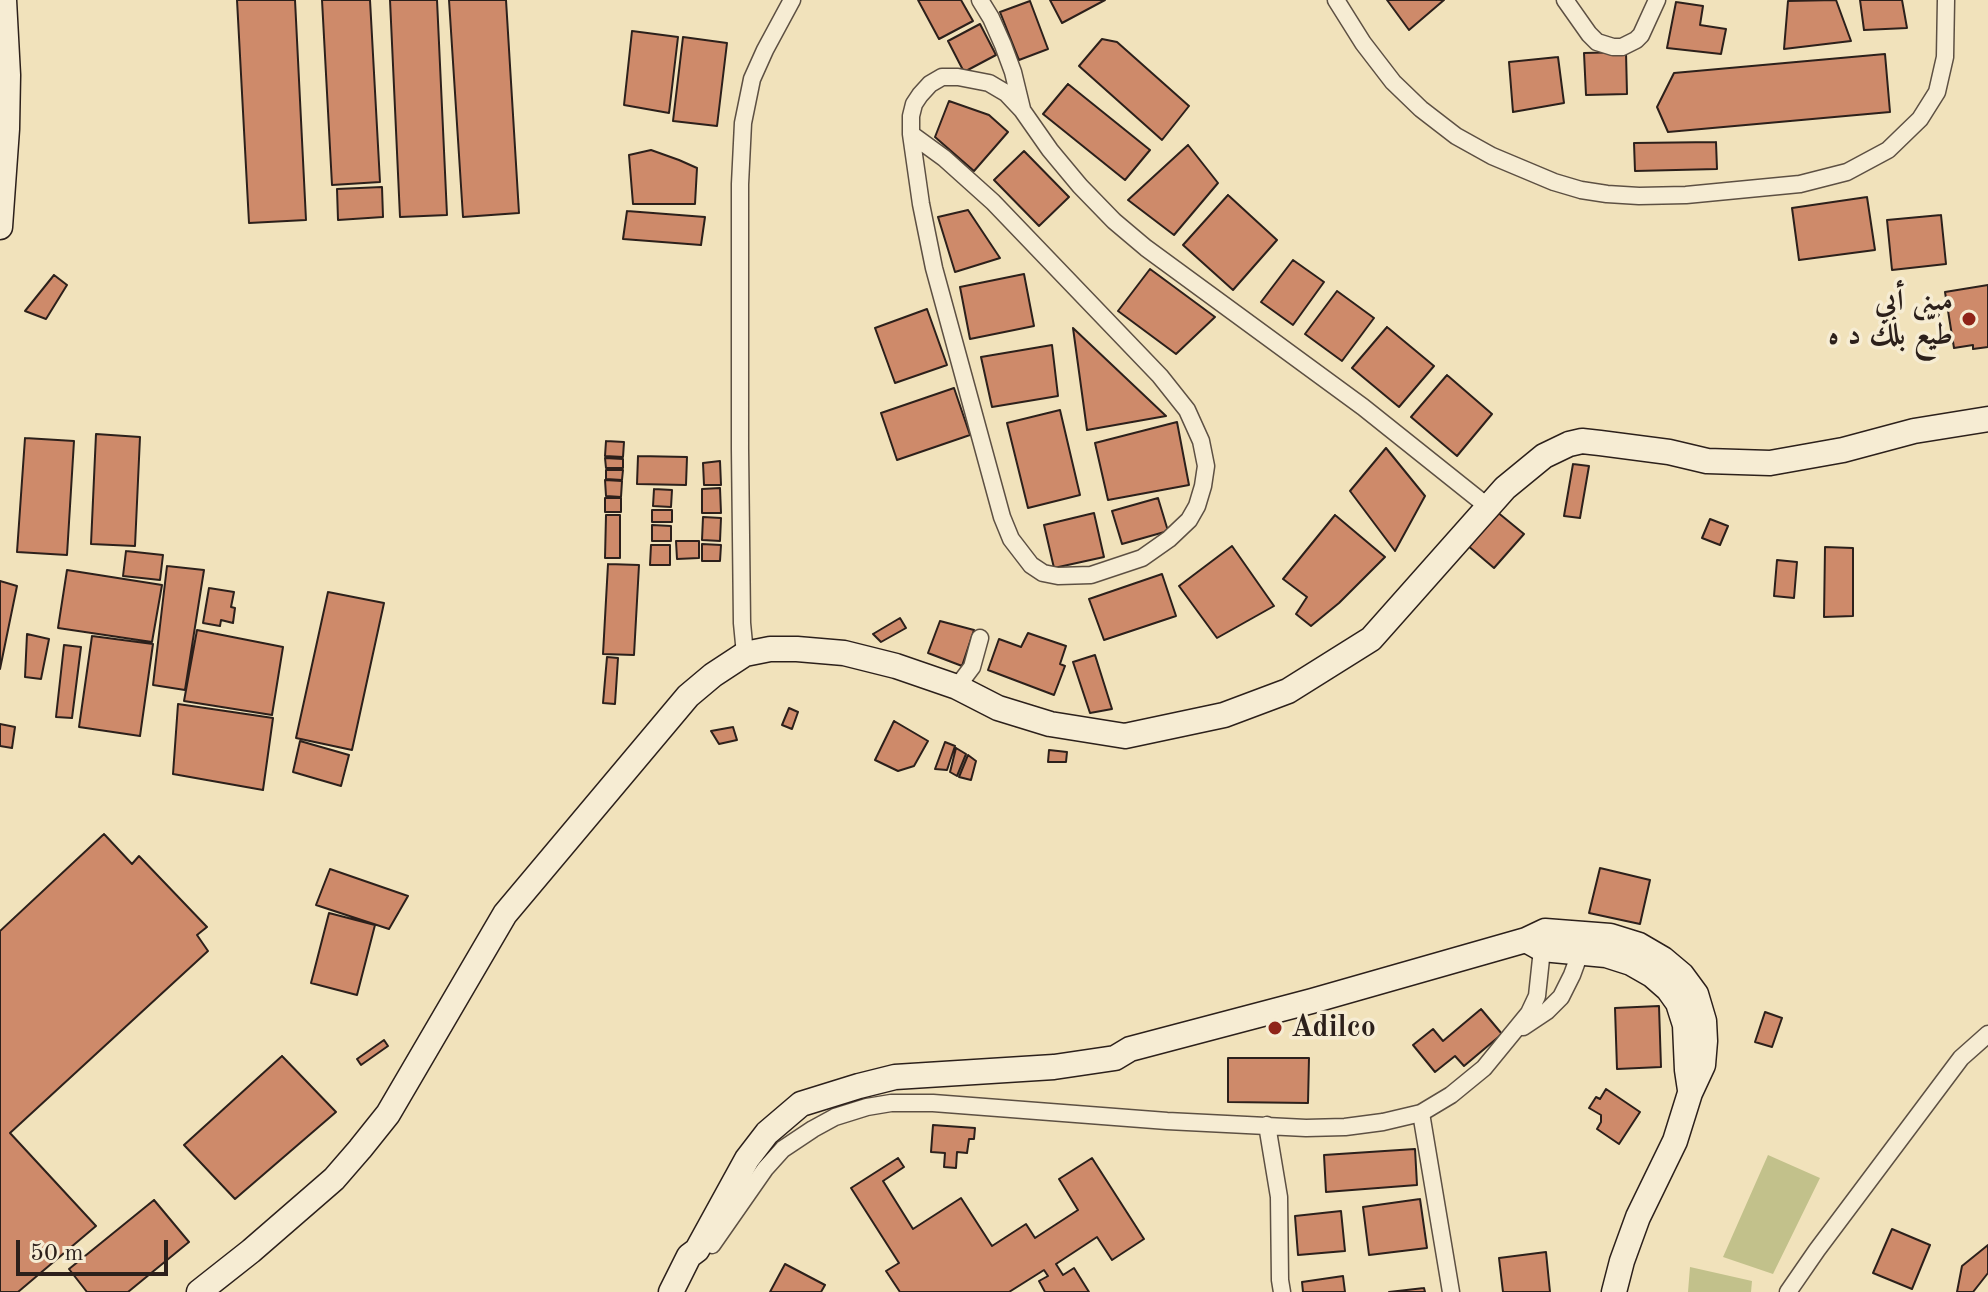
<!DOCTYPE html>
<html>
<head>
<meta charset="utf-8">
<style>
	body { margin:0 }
	#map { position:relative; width:1988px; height:1292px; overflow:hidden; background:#f1e2bb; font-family:"Old Standard TT",serif }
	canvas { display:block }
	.scale { position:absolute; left:16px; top:1240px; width:152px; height:36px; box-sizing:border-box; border:4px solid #2c201b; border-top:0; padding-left:10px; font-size:24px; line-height:28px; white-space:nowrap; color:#2c201b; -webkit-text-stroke:6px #f6ecd3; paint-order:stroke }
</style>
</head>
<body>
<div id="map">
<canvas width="1988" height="1292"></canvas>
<div class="scale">50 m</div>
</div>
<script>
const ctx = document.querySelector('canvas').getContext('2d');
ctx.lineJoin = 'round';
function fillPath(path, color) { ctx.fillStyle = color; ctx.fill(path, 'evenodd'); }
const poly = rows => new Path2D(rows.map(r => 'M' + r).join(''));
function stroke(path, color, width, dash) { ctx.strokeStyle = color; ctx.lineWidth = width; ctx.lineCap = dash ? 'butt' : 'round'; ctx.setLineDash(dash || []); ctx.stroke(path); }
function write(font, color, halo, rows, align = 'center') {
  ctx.font = font + ' "Old Standard TT",Amiri,serif'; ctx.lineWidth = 7; ctx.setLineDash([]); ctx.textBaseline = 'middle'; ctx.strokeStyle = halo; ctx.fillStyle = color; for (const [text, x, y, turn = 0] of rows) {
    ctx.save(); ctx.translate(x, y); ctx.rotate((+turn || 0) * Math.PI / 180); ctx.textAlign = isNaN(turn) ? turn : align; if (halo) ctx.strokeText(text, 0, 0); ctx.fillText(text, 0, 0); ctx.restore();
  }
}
const green = poly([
	[1768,1155,1820,1178,1773,1274,1723,1257],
	[1690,1267,1752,1281,1751,1292,1688,1292]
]);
const building = poly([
	[237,0,295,0,306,220,249,223,237,0],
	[322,0,370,0,380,182,332,185,322,0],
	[390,0,437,0,447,215,400,217,390,0],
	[449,0,506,0,519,213,463,217,449,0],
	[918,0,961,0,973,21,939,39,918,0],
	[1050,0,1105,0,1062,23,1050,0],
	[1387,0,1444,0,1409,30,1387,0],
	[1836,0,1851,41,1784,49,1788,1,1836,0],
	[1860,0,1902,0,1907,28,1864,30,1860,0],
	[1030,1,1048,49,1019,60,1000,12,1030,1],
	[1676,2,1703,6,1700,25,1726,29,1721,54,1667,48,1676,2],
	[980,24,996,55,964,72,948,41,980,24],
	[632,31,678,37,669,113,624,105,632,31],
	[683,37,727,43,717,126,673,121,683,37],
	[1102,39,1117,42,1189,106,1162,140,1079,66,1102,39],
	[1626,52,1627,94,1586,95,1584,53,1626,52],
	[1885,54,1890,112,1668,132,1657,107,1674,73,1885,54],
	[1558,57,1564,103,1513,112,1509,62,1558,57],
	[1068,84,1150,150,1125,180,1043,114,1068,84],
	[949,101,989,115,1008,132,974,171,935,137,949,101],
	[1716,142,1717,169,1635,171,1634,143,1716,142],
	[1188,145,1218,183,1174,235,1128,200,1188,145],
	[651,150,679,160,697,168,695,204,633,204,629,155,651,150],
	[1024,151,1069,197,1039,226,994,180,1024,151],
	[382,187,383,217,338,220,337,189,382,187],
	[1228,195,1277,240,1233,290,1183,245,1228,195],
	[1867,197,1875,250,1799,260,1792,208,1867,197],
	[968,210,1000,258,955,272,938,217,968,210],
	[627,211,705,217,701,245,623,239,627,211],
	[1941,215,1946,264,1892,270,1887,220,1941,215],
	[1293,260,1324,282,1293,325,1261,302,1293,260],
	[1150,269,1215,317,1176,354,1118,311,1150,269],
	[1024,274,1034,326,970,339,960,287,1024,274],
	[54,275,67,285,46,319,25,311,54,275],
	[1988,285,1988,347,1973,349,1973,345,1954,348,1945,292,1988,285],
	[1337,291,1374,318,1342,361,1305,334,1337,291],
	[927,309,947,365,895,383,875,328,927,309],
	[1387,327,1434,366,1399,407,1352,368,1387,327],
	[1073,328,1166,416,1087,430,1073,328],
	[1052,345,1058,396,992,407,981,357,1052,345],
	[1447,375,1492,414,1457,456,1411,417,1447,375],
	[954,388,970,435,897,460,881,413,954,388],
	[1060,410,1080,495,1028,508,1007,423,1060,410],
	[1177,422,1189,485,1108,500,1095,443,1177,422],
	[96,434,140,437,135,546,91,544,96,434],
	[25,438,74,441,67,555,17,552,25,438],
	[606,441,624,442,623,457,605,456,606,441],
	[1386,448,1425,496,1395,551,1350,491,1386,448],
	[638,456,687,457,686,485,637,484,638,456],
	[605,458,623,459,623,468,606,468,605,458],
	[720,461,721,485,704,485,703,463,720,461],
	[1573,464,1589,466,1580,518,1564,516,1573,464],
	[606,470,623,470,622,480,606,479,606,470],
	[605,480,622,481,621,497,606,496,605,480],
	[720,488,721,513,702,513,702,489,720,488],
	[654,489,672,490,671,507,653,506,654,489],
	[605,498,621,498,621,512,605,512,605,498],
	[1158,498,1168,531,1122,544,1112,511,1158,498],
	[652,510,672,510,672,522,652,522,652,510],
	[1496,511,1524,534,1494,568,1467,545,1496,511],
	[1094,513,1104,557,1054,568,1044,525,1094,513],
	[606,515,620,515,620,558,605,558,606,515],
	[1335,515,1385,557,1339,603,1311,626,1296,614,1307,597,1283,579,1335,515],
	[703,517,721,518,720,541,702,540,703,517],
	[1710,519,1728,526,1720,545,1702,538,1710,519],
	[652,525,671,526,671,541,652,541,652,525],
	[676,541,699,541,699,558,677,559,676,541],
	[702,544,721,545,720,561,702,561,702,544],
	[651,545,670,545,670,565,650,565,651,545],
	[1232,546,1274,606,1217,638,1179,586,1232,546],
	[1825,547,1853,548,1853,616,1824,617,1825,547],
	[126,551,163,555,160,580,123,576,126,551],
	[1777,560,1797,562,1794,598,1774,596,1777,560],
	[608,564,639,565,634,655,603,654,608,564],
	[167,566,204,570,185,690,153,685,167,566],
	[67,570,162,585,152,642,58,628,67,570],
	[1162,574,1176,616,1104,640,1089,599,1162,574],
	[0,581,17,586,0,669,0,581],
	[209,588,234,592,231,607,235,608,233,623,221,620,220,626,203,623,209,588],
	[328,592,384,603,352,750,296,738,328,592],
	[900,618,906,628,881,642,873,634,900,618],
	[940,621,974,630,962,666,928,653,940,621],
	[197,630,283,647,272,715,184,701,197,630],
	[1028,633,1066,646,1060,664,1065,666,1054,695,988,670,999,639,1021,647,1028,633],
	[27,634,49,639,41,679,25,677,27,634],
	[92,636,153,644,140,736,79,727,92,636],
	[64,645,81,647,72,718,56,717,64,645],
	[1095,655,1112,709,1090,713,1073,662,1095,655],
	[607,657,618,658,615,704,603,703,607,657],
	[178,704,273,718,263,790,173,774,178,704],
	[789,708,798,712,792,729,782,725,789,708],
	[894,721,928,741,914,766,898,771,875,760,894,721],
	[0,724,15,727,12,748,0,746,0,724],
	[733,727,737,740,719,744,711,731,733,727],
	[300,741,349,755,341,786,293,772,300,741],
	[945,742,955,746,947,770,935,769,945,742],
	[956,748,966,754,957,776,950,772,956,748],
	[1049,750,1067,752,1066,762,1048,762,1049,750],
	[968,755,976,761,971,780,959,777,968,755],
	[104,834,132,864,139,856,207,927,197,935,208,951,10,1133,96,1226,18,1292,0,1292,0,931,104,834],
	[1600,868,1650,880,1640,924,1589,913,1600,868],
	[330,869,408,896,389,929,316,905,330,869],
	[329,913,375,925,357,995,311,983,329,913],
	[1659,1006,1661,1067,1617,1069,1615,1008,1659,1006],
	[1481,1009,1502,1034,1464,1066,1455,1056,1435,1072,1413,1045,1433,1029,1443,1041,1481,1009],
	[1765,1012,1782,1018,1772,1047,1755,1042,1765,1012],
	[384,1040,388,1046,361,1065,357,1059,384,1040],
	[282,1056,336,1112,235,1199,184,1145,282,1056],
	[1228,1058,1309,1058,1308,1103,1228,1102,1228,1058],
	[1606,1089,1640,1112,1619,1144,1597,1129,1601,1122,1601,1115,1589,1108,1596,1097,1600,1099,1606,1089],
	[933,1125,975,1128,974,1139,969,1139,967,1153,957,1152,956,1168,944,1167,945,1153,931,1152,933,1125],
	[1415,1149,1417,1185,1326,1192,1324,1155,1415,1149],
	[898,1158,904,1167,883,1181,913,1229,961,1198,992,1246,1026,1224,1035,1238,1078,1210,1059,1179,1092,1158,1144,1239,1112,1260,1097,1237,1056,1264,1063,1275,1074,1268,1089,1292,1045,1292,1039,1281,1048,1276,1044,1270,1009,1292,900,1292,886,1271,899,1263,851,1188,898,1158],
	[1420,1199,1427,1248,1369,1255,1363,1207,1420,1199],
	[154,1200,189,1242,128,1292,87,1292,69,1269,154,1200],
	[1341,1211,1345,1251,1298,1255,1295,1216,1341,1211],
	[1892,1229,1930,1245,1912,1289,1873,1273,1892,1229],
	[1988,1245,1988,1273,1973,1292,1957,1292,1962,1266,1988,1245],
	[1546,1252,1550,1292,1503,1292,1499,1258,1546,1252],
	[785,1264,825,1285,821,1292,770,1292,785,1264],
	[1343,1276,1345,1292,1303,1292,1302,1282,1343,1276],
	[1424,1288,1425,1292,1389,1292,1424,1288]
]);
const street = poly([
	[980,0,991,18,1003,45,1013,72,1022,109],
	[1336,0,1363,43,1393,82,1421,109,1456,136,1492,156,1554,182,1581,190,1607,194,1639,196,1686,195,1800,184,1847,172,1888,150,1920,119,1937,92,1945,57,1946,0],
	[1565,0,1589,34,1597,42,1613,47,1622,47,1636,40,1641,35,1657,0],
	[911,134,944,158,993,202,1160,376,1187,410,1201,441,1206,466,1203,486,1197,506,1189,520,1169,539,1142,558,1091,575,1058,576,1043,573,1031,565,1011,539,1002,517,934,268,921,204,911,134,911,116,914,104,920,95,930,84,942,77,958,77,989,83,1006,93,1022,110,1050,150,1080,186,1114,221,1146,248,1363,407,1487,506],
	[745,654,742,623,740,449,740,184,743,123,752,79,765,50,792,0],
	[957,687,972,667,980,638],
	[1523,1027,1547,1011,1561,997,1572,975,1580,953,1581,945],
	[1267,1125,1279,1197,1280,1280,1282,1292],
	[712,1245,765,1169,783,1149,813,1129,835,1117,867,1107,891,1103,933,1103,1167,1121,1306,1128,1345,1127,1383,1122,1421,1113],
	[1451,1292,1421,1113,1451,1095,1484,1068,1529,1013,1537,996,1543,940],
	[1788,1292,1817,1250,1961,1058,1988,1034]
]);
const secondary = poly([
	[0,227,7,129,8,75,4,0],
	[1526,940,1542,949,1606,955,1631,963,1652,975,1668,989,1678,1003,1685,1025,1687,1070,1690,1090],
	[199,1292,251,1251,334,1179,360,1149,388,1114,505,914,688,696,713,675,745,654,770,649,797,649,844,653,896,666,957,687,998,708,1050,724,1125,736,1224,715,1288,691,1371,639,1505,488,1544,456,1569,444,1582,441,1600,443,1669,452,1707,461,1770,463,1843,450,1914,431,1988,419],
	[671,1292,689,1256,697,1250,747,1159,767,1133,801,1104,859,1086,895,1077,1054,1067,1115,1058,1130,1049,1312,1001,1526,940,1545,931,1610,936,1639,945,1663,959,1682,975,1696,994,1704,1021,1705,1041,1703,1065,1690,1093,1675,1141,1638,1217,1622,1261,1614,1292]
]);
const markers = [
	[1969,319,8,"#8f2418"],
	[1275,1028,8,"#8f2418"]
];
const poiNames = [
	["مبنى أبي",1953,302],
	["طيّع بلك د ه",1953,336],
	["Adilco",1291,1028,"left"]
];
fillPath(green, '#c2c18b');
fillPath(building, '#ce8a6a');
stroke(building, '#2c201b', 2);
stroke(street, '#5d5043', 19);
stroke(secondary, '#2c201b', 27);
stroke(street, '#f6ecd3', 16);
stroke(secondary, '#f6ecd3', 24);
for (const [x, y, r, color] of markers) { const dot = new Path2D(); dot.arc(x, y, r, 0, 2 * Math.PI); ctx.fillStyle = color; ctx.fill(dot); stroke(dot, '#f6ecd3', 3); }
write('bold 30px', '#2c201b', '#f6ecd3', poiNames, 'right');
</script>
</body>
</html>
